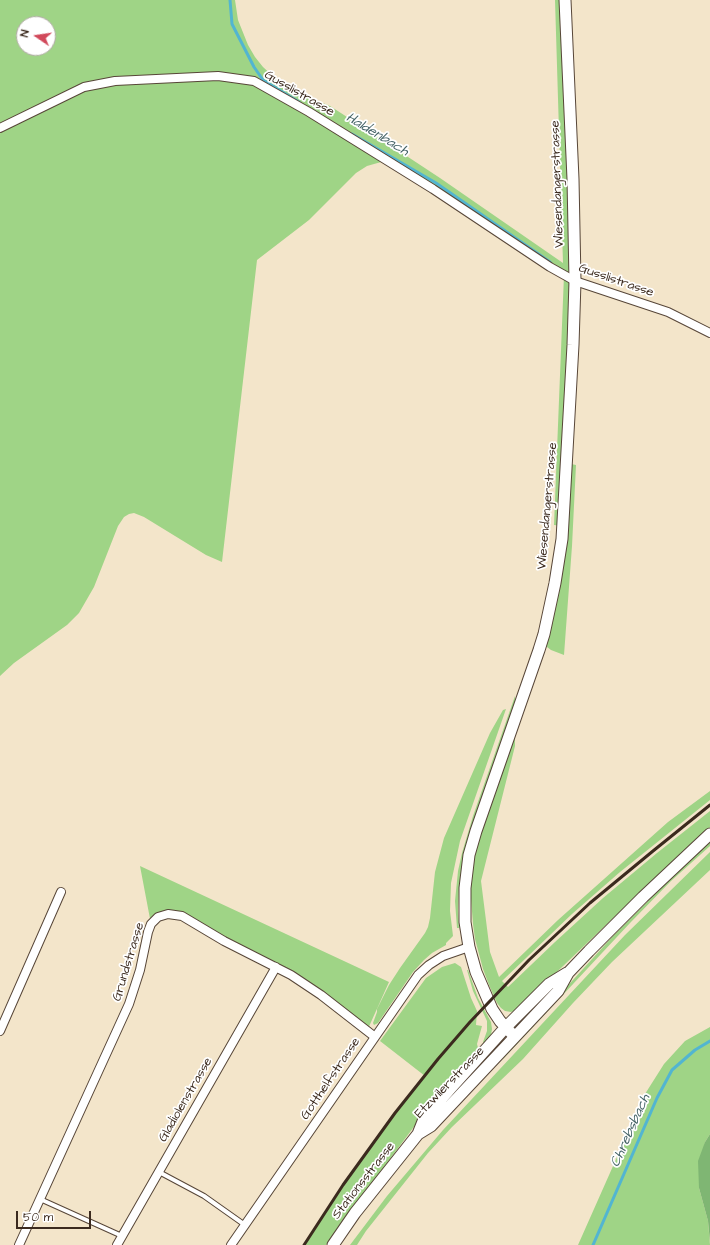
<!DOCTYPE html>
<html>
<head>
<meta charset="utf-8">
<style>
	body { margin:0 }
	#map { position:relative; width:710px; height:1245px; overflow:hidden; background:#f3e5ca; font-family:"Architects Daughter",sans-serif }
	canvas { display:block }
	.north { position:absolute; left:16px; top:16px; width:40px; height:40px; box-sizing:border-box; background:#fff; border:1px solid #b1aaa5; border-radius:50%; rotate:283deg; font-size:11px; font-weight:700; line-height:16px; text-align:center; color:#3b2a1e }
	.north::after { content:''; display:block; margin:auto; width:14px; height:18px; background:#d1495b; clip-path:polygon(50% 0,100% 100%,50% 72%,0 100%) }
	.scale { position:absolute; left:16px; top:1211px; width:75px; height:18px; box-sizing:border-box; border:2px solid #3b2a1e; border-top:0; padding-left:5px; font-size:12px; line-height:14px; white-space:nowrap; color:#3b2a1e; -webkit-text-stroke:3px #fff; paint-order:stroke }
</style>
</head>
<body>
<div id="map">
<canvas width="710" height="1245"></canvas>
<div class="north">N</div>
<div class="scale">50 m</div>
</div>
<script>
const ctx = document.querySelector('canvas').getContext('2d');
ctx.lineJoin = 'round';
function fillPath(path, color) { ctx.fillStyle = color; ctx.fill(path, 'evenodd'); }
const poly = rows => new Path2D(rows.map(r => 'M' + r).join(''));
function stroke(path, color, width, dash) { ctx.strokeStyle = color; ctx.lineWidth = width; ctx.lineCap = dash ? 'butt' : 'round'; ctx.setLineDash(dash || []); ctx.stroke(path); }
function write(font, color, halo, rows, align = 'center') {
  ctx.font = font + ' "Architects Daughter",sans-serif'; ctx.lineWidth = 3.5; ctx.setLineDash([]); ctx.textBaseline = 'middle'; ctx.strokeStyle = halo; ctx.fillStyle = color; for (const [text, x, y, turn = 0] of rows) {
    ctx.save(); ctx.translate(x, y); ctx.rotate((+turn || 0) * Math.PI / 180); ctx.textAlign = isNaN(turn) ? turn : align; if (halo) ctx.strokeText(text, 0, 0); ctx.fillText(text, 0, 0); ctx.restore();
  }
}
const green = poly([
	[0,0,235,0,238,20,248,45,255,57,263,67,276,79,306,96,330,106,358,124,440,178,563,263,555,0,565,0,573,179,563,526,554,525,564,275,385,161,374,164,367,166,356,173,309,220,257,260,222,562,206,555,144,517,134,513,129,514,124,517,118,526,94,587,79,613,67,625,14,663,0,676],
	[24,24,48,24,48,48,24,48],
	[571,464,576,465,572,546,564,655,551,650,547,647,546,642],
	[515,696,515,704,463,859,459,887,458,910,459,928,457,928,455,901,458,871,462,853,473,816],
	[506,709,460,841,451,883,450,911,453,936,446,943,446,945,432,953,424,960,413,972,378,1023,374,1025,373,1023,377,1012,377,1009,389,985,400,968,425,933,428,927,430,918,435,872,444,838,490,733,503,710],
	[515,730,515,746,481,881,490,952,499,977,558,920,668,822,710,791,710,800,620,872,572,914,502,981,508,987,555,942,603,898,657,853,710,811,710,827,651,882,517,1010,511,1012,505,1011,501,1008,497,1003,489,985,483,969,475,939,473,924,470,886,475,851],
	[710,842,710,846,671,881,630,923,503,1059,501,1059,613,936,664,885],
	[710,852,710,870,612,962,573,1003,523,1059,452,1127,428,1153,366,1231,357,1245,350,1245,387,1196,443,1130,625,935],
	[140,866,389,982,367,1031,321,995,173,914,151,924],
	[455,963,461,967,471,998,477,1011,476,1025,482,1026,477,1044,479,1052,433,1103,413,1128,326,1245,304,1245,359,1163,395,1113,425,1076,380,1041,426,978,442,967],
	[467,970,468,970,478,998,491,1022,492,1029,491,1035,488,1042,485,1045,483,1042,487,1031,487,1021,473,991],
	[710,1027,710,1134,705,1142,699,1188,708,1221,710,1245,578,1245,645,1094,664,1064,685,1041]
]);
const forest = poly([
	[710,1134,710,1242,708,1221,699,1188,698,1161,705,1142]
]);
const stream = poly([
	[230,0,232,24,254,67,263,80,299,102],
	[352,134,436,183,550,262],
	[593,1245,657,1098,672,1070,695,1050,710,1041]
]);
const lane = poly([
	[159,1172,204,1196,245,1225],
	[40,1199,122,1236]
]);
const street = poly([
	[0,128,84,87,115,81,218,76,254,81,309,112,433,189,550,267,575,281,668,312,710,333],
	[0,1031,61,892],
	[19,1245,129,1004,140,970,148,932,151,924,158,917,168,914,182,916,224,941,291,975,321,995,375,1037],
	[117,1245,276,967],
	[231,1245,418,975,429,965,443,956,469,947]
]);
const secondary = poly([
	[514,1036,500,1021,492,1009,476,972,469,947,465,922,465,888,469,855,476,831,539,650,544,634,555,583,562,539,573,345,575,281,573,179,565,0],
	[418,1134,431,1126,558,991,568,973,589,951,643,897,710,834],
	[333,1245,355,1213,418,1134,424,1119,451,1088,506,1027,549,984,567,973]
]);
const rail = poly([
	[304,1245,343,1185,395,1113,438,1059,470,1022,529,960,590,903,653,851,710,805]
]);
const streetNames = [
	["Gusslistrasse",299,94,30],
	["Wiesendangerstrasse",558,184,-92],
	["Gusslistrasse",616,281,19],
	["Wiesendangerstrasse",548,506,-85],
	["Grundstrasse",129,962,-73],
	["Gotthelfstrasse",331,1079,-56],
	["Etzwilerstrasse",450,1083,-46],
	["Gladiolenstrasse",186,1100,-60],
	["Stationsstrasse",364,1181,-52]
];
const waterNames = [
	["Haldenbach",377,135,31],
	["Chrebsbach",631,1131,-66]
];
fillPath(green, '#9fd486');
fillPath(forest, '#7fb673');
stroke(stream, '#52b5d1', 3);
stroke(lane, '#574638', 6);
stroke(street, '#574638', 10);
stroke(secondary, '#574638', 13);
stroke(lane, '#fff', 4);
stroke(street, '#fff', 8);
stroke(secondary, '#fff', 11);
stroke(rail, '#3b2a1e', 3);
write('13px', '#3b2a1e', '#fff', streetNames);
write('italic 14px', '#446266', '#fff', waterNames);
</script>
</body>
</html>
